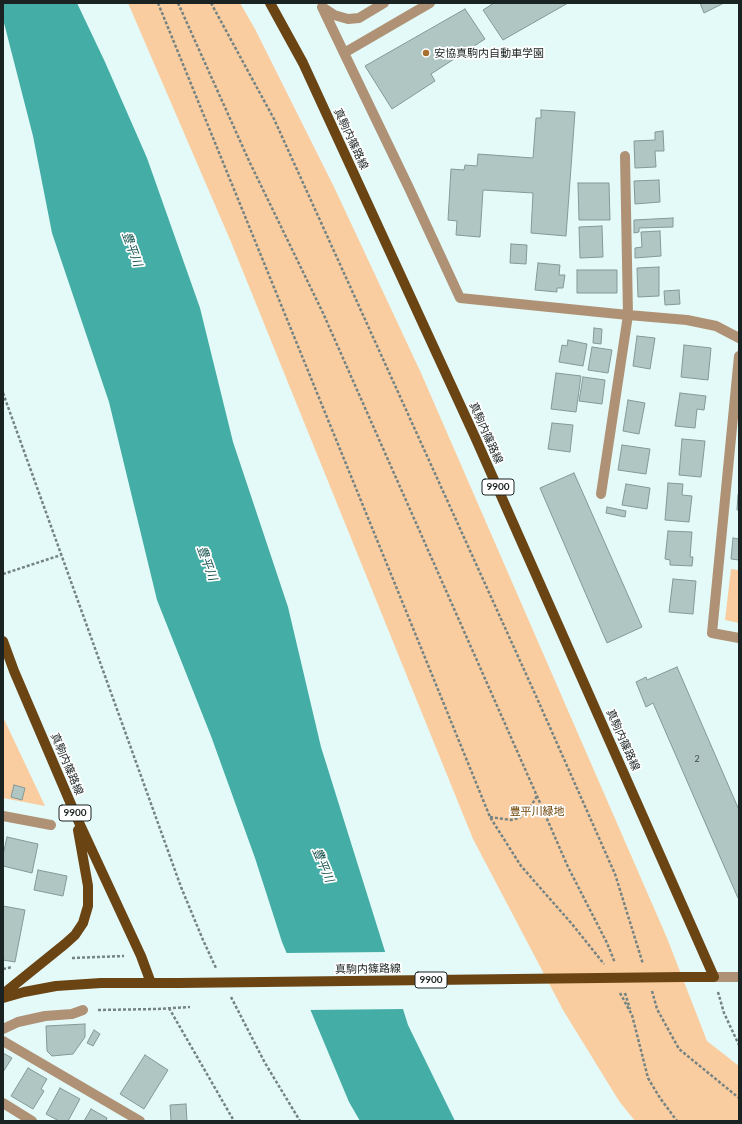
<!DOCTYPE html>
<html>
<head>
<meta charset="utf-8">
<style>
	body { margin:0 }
	#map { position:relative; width:742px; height:1124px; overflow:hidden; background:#e3faf8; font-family:Lato,sans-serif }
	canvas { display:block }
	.frame { position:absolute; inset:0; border:4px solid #1a2322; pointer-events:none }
</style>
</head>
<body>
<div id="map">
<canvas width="742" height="1124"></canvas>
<div class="frame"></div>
</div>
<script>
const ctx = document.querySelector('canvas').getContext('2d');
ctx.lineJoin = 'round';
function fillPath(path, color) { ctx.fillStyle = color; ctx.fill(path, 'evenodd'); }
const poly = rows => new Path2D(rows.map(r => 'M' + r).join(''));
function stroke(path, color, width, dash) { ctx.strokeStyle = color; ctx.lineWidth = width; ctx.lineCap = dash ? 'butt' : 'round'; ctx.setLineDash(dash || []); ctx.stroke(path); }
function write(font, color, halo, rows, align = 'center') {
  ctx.font = font + ' Lato,"Noto Sans JP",sans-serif'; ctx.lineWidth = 3.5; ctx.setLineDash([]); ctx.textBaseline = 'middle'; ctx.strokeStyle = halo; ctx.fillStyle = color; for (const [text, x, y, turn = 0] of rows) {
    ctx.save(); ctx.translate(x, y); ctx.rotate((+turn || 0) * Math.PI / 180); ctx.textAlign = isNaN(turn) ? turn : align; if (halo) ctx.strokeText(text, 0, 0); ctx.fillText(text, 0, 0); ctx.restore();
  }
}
const green = poly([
	[128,3,240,3,255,29,334,187,421,373,667,938,707,1041,739,1066,739,1121,635,1121,619,1101,563,1010,473,839,231,242],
	[731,569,739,570,739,623,725,620],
	[3,717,45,806,3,798]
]);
const water = poly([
	[3,3,77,3,105,62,147,158,200,308,233,442,288,607,321,747,408,1025,455,1121,360,1121,349,1102,282,942,255,858,211,736,157,600,109,402,52,233,33,136,3,19]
]);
const pier = poly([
	[387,952,405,1009,308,1010,285,953]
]);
const building = poly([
	[494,3,568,3,503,40,483,10,494,3],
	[700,3,724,3,704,13,700,3],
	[465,9,485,39,431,74,435,81,392,109,365,66,465,9],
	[541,110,575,112,566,236,531,233,533,193,483,190,480,237,456,235,457,221,448,220,451,169,464,170,465,165,477,166,478,154,533,158,536,118,541,118,541,110],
	[663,131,664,151,655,151,656,167,635,168,634,141,655,140,655,132,663,131],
	[659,180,660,202,635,204,634,181,659,180],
	[578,183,609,183,610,220,579,220,578,183],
	[673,218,673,227,639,228,639,232,634,233,634,220,673,218],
	[602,226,603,257,580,258,579,227,602,226],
	[660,231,661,256,635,258,635,248,642,247,641,232,660,231],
	[511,244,527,245,526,264,510,263,511,244],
	[538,263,560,265,559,275,565,275,563,288,557,288,557,292,535,290,538,263],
	[659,267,659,296,638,297,637,268,659,267],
	[577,270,617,270,617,293,577,293,577,270],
	[679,290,680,304,665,305,664,291,679,290],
	[594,328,602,329,601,344,593,343,594,328],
	[637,336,655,338,650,369,633,366,637,336],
	[568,340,587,344,583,366,559,362,562,345,567,346,568,340],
	[684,345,711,348,708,380,681,377,684,345],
	[592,347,612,350,608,373,588,370,592,347],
	[556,373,581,376,576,412,551,409,556,373],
	[583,377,605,380,602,404,579,401,583,377],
	[680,393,706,396,704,410,697,409,695,428,675,426,680,393],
	[628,400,645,403,639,434,623,431,628,400],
	[552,423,573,425,570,452,548,449,552,423],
	[682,439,705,441,701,477,679,475,682,439],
	[622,445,650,449,646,474,618,470,622,445],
	[574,473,642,627,607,643,540,488,574,473],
	[668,483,683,484,682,495,692,496,689,522,665,520,668,483],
	[626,484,650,488,647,509,622,505,626,484],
	[738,495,739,495,739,510,737,510,738,495],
	[607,507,626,511,625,517,606,513,607,507],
	[668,531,692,532,690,557,693,557,692,566,670,565,670,560,665,559,668,531],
	[733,538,739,539,739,560,731,559,733,538],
	[673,579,696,581,693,614,669,612,673,579],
	[677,667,739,810,739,898,738,898,653,703,646,707,636,682,646,677,647,680,677,667],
	[14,785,25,788,22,800,11,797,14,785],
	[7,837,38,844,32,873,3,866,3,855,7,837],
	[38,870,67,876,63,896,34,890,38,870],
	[3,906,25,910,15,962,3,960,3,906],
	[85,1024,85,1037,73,1054,52,1056,47,1051,46,1026,85,1024],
	[94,1030,100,1034,93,1046,87,1043,94,1030],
	[3,1053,12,1058,3,1072,3,1053],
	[145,1055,168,1070,144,1109,120,1094,145,1055],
	[28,1068,47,1079,41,1089,44,1091,33,1109,11,1096,28,1068],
	[60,1088,80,1099,68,1121,59,1121,46,1114,60,1088],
	[186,1104,187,1121,171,1121,170,1105,186,1104],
	[91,1109,107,1118,106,1121,84,1121,91,1109]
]);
const path = poly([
	[158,3,490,817,521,866,572,924,604,964],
	[178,3,250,163,323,313,537,796,568,867,607,943,615,963],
	[211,3,274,119,536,696,615,874,643,964],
	[3,393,181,887,203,940,216,968],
	[3,574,61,555],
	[490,817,511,820,519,818,528,811,537,796],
	[72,958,124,956],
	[3,969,12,967],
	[652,991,657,1009,679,1049,739,1098],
	[718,992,724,1013,739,1045],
	[620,993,632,1015,648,1078,660,1098,677,1121],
	[625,993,630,1009],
	[231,997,265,1063,300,1121],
	[169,1008,234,1121],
	[98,1010,157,1009,190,1007]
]);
const minor = poly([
	[322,7,344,53,430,3],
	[322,7,334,15,348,19,359,18,384,3],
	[344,53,409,188,460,298,628,315,687,320,716,326,739,338],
	[739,356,712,633,739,638],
	[601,494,628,315,625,156],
	[3,816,51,825],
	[714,977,739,977],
	[3,1029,18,1022,45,1016,72,1014,83,1010],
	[3,1041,140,1121],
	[3,1103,32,1121]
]);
const major = poly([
	[270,3,303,63,475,437,714,977,683,977],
	[3,641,14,671,76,816,141,956,151,983],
	[3,994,65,944,75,935,83,923,88,906,88,886,78,830],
	[3,998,24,992,56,986,101,983,179,983]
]);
const majorBridge = poly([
	[179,983,683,977]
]);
const markers = [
	[426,53,4,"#a76f2d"]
];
const numberNames = [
	["2",697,759]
];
const shields = [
	[498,487,32],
	[75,813,32],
	[431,980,32]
];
const shieldNames = [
	["9900",498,487],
	["9900",75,813],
	["9900",431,980]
];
const poiNames = [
	["安協真駒内自動車学園",434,53]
];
const streetNames = [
	["真駒内篠路線",351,139,65],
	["真駒内篠路線",486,433,66],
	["真駒内篠路線",623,740,66],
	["真駒内篠路線",67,764,67],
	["真駒内篠路線",368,969,-1]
];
const parkNames = [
	["豊平川緑地",537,811]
];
const waterNames = [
	["豊平川",132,249,70],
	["豊平川",207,563,70],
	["豊平川",323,865,67]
];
fillPath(green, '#facda0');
fillPath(water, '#44ada5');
fillPath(pier, '#e3faf8');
fillPath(building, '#afc6c3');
stroke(building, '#839997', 1);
stroke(path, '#758483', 2.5, [3, 2]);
stroke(minor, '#af9275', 10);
stroke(major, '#6b4414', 10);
stroke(majorBridge, '#6b4414', 10);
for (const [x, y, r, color] of markers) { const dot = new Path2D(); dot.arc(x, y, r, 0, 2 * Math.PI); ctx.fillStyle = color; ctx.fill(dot); stroke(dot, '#fff', 1.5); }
write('9px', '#3f4c4a', null, numberNames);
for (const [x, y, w] of shields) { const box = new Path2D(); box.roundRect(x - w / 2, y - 8, w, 16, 3); ctx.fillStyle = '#fff'; ctx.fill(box); stroke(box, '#1a2322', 1); }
write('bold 10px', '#1a2322', null, shieldNames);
write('11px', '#1a2322', '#fff', poiNames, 'left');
write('11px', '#1a2322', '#fff', streetNames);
write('11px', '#6d4205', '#fff', parkNames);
write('italic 12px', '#124f4b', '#fff', waterNames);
</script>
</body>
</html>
